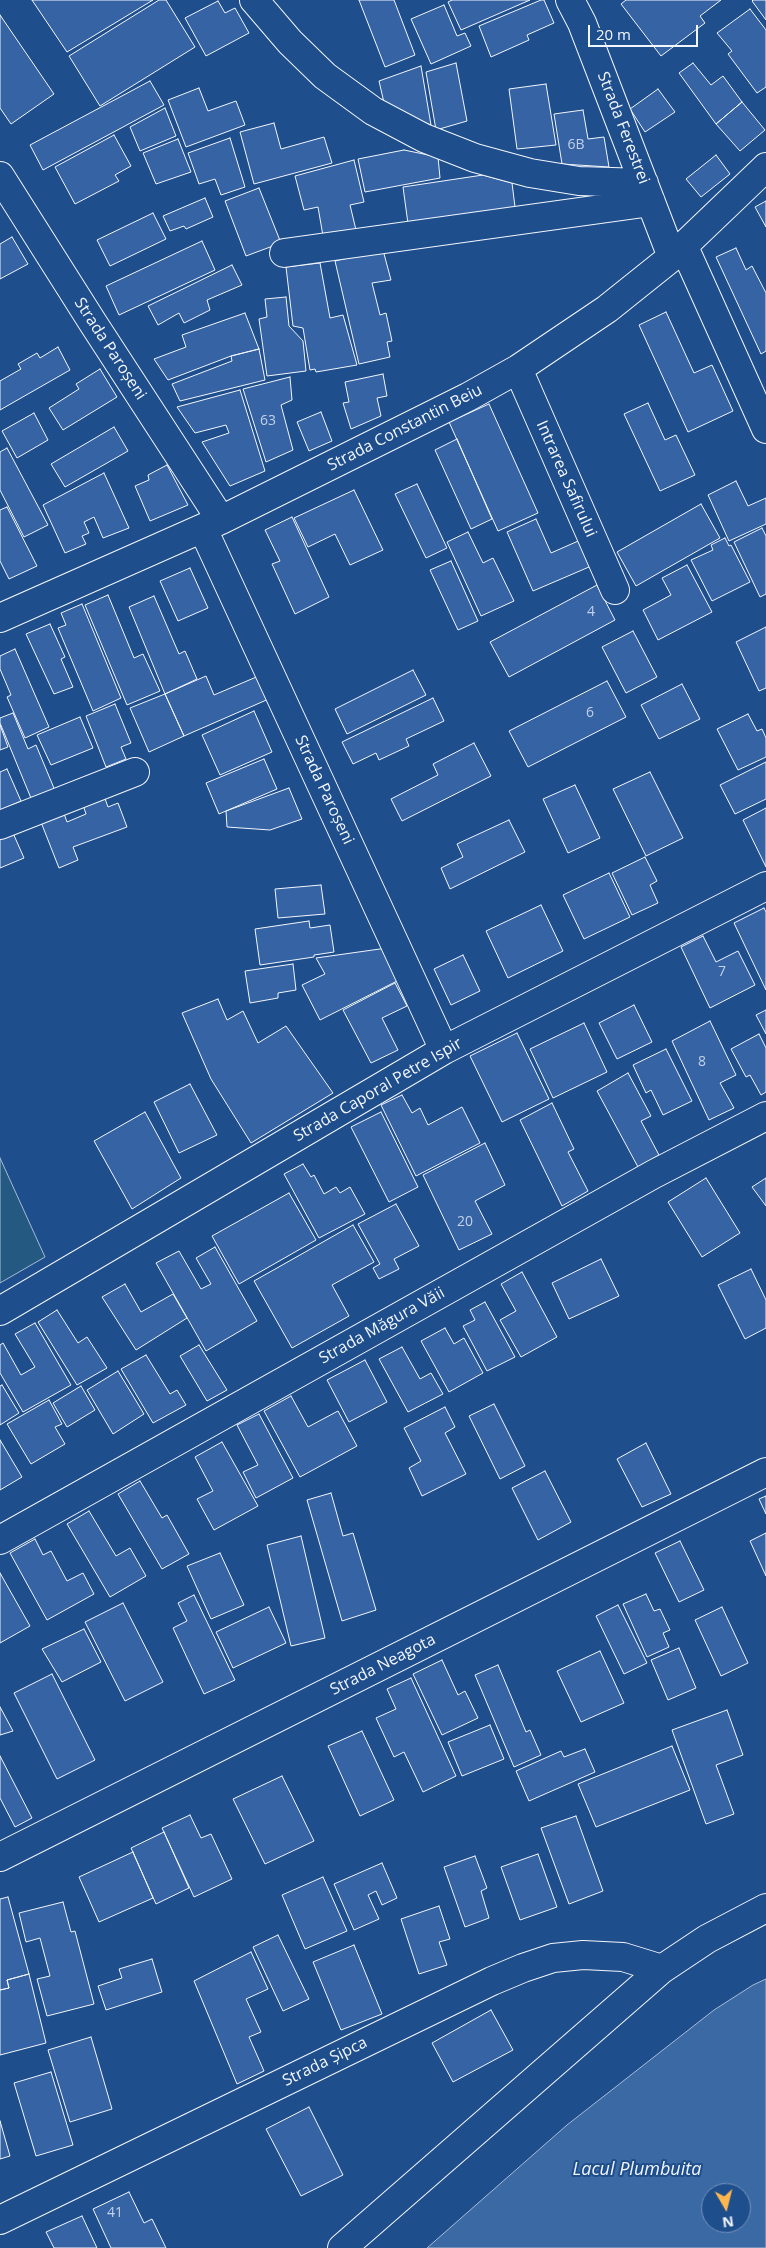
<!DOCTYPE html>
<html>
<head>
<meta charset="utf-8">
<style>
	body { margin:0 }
	#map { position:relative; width:766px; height:2248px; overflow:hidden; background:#1f4e8c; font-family:"Open Sans",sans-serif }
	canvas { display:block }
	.north { position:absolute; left:701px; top:2183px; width:50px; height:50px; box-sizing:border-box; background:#1f4e8c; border:1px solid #7391ba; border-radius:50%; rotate:172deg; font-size:14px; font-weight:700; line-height:20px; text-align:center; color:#f2f6ff }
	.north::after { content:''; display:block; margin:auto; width:18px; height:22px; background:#ffb74d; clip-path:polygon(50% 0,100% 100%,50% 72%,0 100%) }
	.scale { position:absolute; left:588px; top:25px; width:110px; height:22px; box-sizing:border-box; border:2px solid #f2f6ff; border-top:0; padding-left:6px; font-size:15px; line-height:18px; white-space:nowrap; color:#f2f6ff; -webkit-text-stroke:4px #1f4e8c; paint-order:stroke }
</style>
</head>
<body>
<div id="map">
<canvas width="766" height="2248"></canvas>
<div class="north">N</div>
<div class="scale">20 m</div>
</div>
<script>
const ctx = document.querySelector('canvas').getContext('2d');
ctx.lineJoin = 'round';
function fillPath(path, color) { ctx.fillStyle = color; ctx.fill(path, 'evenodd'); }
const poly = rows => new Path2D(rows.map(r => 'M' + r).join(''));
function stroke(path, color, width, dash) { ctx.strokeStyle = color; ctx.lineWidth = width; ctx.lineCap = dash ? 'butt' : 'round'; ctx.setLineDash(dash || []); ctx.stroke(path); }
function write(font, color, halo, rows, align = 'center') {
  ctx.font = font + ' "Open Sans",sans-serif'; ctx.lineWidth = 4; ctx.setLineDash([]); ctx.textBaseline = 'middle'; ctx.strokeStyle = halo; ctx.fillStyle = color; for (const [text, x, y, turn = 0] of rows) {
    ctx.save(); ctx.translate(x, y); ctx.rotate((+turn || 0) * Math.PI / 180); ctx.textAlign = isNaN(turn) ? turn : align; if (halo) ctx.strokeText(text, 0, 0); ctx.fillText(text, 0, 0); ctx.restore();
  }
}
const green = poly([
	[0,1158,45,1257,0,1283,0,1158]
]);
const water = poly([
	[766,1979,766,2248,427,2248,567,2125,714,2010,753,1985,766,1979],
	[711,2193,741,2193,741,2223,711,2223,711,2193]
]);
const building = poly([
	[32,0,153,0,67,52,32,0],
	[159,0,166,0,195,47,100,106,69,56,159,0],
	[359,0,394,0,415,55,385,67,359,0],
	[452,0,530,0,461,30,448,2,452,0],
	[541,0,544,0,554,23,527,35,529,40,491,57,479,26,541,0],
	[626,0,721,0,700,16,705,23,661,56,621,4,626,0],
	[753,0,766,0,766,20,752,1,753,0],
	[218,1,225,13,235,8,249,33,206,56,185,18,218,1],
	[444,5,457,36,465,33,471,46,431,64,411,19,444,5],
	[750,9,766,30,766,87,757,93,728,54,732,51,717,33,750,9],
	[0,15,54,94,11,124,0,108,0,15],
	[456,63,467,121,436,130,426,72,456,63],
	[693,63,711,85,723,76,742,102,716,124,679,73,693,63],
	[421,66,431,125,385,107,379,81,421,66],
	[150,81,164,105,43,170,30,145,150,81],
	[546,84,556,145,517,149,509,89,546,84],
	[199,88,208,111,236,101,245,125,186,147,168,100,199,88],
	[658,89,675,112,645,132,630,109,658,89],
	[742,102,765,130,740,151,716,124,742,102],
	[165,108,176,136,140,151,130,127,165,108],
	[583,110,588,139,604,137,609,167,562,164,554,114,583,110],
	[274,123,281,149,324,137,332,163,254,184,240,132,274,123],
	[114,135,131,166,115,175,119,181,75,204,55,167,114,135],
	[230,138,245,187,221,195,215,179,199,184,188,153,230,138],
	[178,139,191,172,156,184,143,153,178,139],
	[404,150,438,157,440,178,365,192,358,159,404,150],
	[716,155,730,174,701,197,686,179,716,155],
	[354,160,364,202,350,205,356,230,323,236,318,207,304,210,295,176,354,160],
	[483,175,512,183,516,215,409,231,403,187,483,175],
	[259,188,281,243,246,256,225,201,259,188],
	[205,198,213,217,186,229,184,226,170,231,163,216,205,198],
	[766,201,766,227,755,207,766,201],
	[153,213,166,239,110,266,97,240,153,213],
	[12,237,28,264,0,279,0,244,12,237],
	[202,241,215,270,119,315,106,286,202,241],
	[736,248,746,270,752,266,766,293,766,351,761,354,716,257,736,248],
	[383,250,391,280,372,283,380,315,386,313,392,341,387,342,390,357,359,364,335,261,383,250],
	[320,263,330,318,343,315,357,365,316,372,315,369,310,370,303,328,293,326,286,267,320,263],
	[232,265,242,285,207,300,210,310,184,323,179,313,158,325,148,306,232,265],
	[286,297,289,326,303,341,306,371,267,376,259,319,267,317,265,299,286,297],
	[666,312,694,373,712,365,733,411,688,432,639,325,666,312],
	[245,313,259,349,231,356,168,380,154,359,186,347,182,335,245,313],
	[58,347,70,370,0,410,0,381,21,369,18,364,37,353,40,358,58,347],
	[259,349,265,380,180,401,172,384,232,361,231,356,259,349],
	[100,369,117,397,63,430,49,408,79,389,76,384,100,369],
	[383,374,387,396,377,398,381,416,351,429,343,403,349,402,345,382,383,374],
	[290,377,292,400,281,405,293,450,266,462,243,389,290,377],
	[240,390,265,471,230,486,202,442,229,433,226,425,195,433,177,407,240,390],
	[648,403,665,440,676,435,695,475,660,491,624,414,648,403],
	[489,404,538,513,498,531,449,422,489,404],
	[321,412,332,441,309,451,297,422,321,412],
	[34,413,48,440,17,458,2,431,34,413],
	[114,427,128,451,65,487,51,464,114,427],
	[457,439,492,519,471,529,435,450,457,439],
	[7,448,48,525,24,537,0,490,0,452,7,448],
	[167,465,188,505,150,521,135,486,149,480,148,475,167,465],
	[104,473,129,528,103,538,94,517,84,522,89,533,82,536,86,544,65,553,43,505,104,473],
	[736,481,748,506,766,498,766,524,729,541,708,495,736,481],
	[417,484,447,548,426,558,395,494,417,484],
	[354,490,383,550,350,565,335,534,308,547,294,518,354,490],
	[701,504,720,538,636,586,617,552,701,504],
	[7,507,37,566,9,579,0,561,0,510,7,507],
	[292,517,329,597,295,614,272,564,280,561,265,530,292,517],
	[536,519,551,553,585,538,596,564,533,591,507,532,536,519],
	[762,528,766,536,766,594,760,597,734,542,762,528],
	[468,532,483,563,493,558,514,601,481,616,447,542,468,532],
	[725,538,729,546,731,545,750,582,712,601,691,560,713,550,711,545,725,538],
	[451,561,478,621,458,630,430,570,451,561],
	[687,565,712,612,658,640,643,610,671,595,662,578,687,565],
	[190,568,208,608,178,621,160,581,190,568],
	[597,585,615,620,509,677,490,642,597,585],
	[108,595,134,658,143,654,160,691,127,705,85,605,108,595],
	[154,596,179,654,185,651,197,679,165,694,129,607,154,596],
	[82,604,121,698,93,711,58,628,66,625,61,613,82,604],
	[50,624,65,657,61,659,73,687,54,694,26,634,50,624],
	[766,627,766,688,759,691,736,642,766,627],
	[633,631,657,677,626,693,602,647,633,631],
	[15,649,49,727,25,738,7,697,11,695,0,669,0,656,15,649],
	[413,670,426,695,347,734,335,709,413,670],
	[261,675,271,698,184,736,165,694,206,676,214,695,261,675],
	[607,681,626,717,528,767,509,731,607,681],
	[682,684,700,719,659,739,641,705,682,684],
	[165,694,184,736,149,752,130,708,165,694],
	[433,698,444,721,406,739,409,746,379,760,376,753,353,764,342,742,433,698],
	[115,704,131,743,121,747,126,759,106,767,86,716,115,704],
	[254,711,272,752,220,775,202,735,254,711],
	[13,713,28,749,36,745,56,793,33,803,0,723,0,718,13,713],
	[748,714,757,731,762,729,766,738,766,757,738,770,717,729,748,714],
	[80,717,93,748,51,765,37,735,80,717],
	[0,725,8,747,0,750,0,725],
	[474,743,491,776,402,821,391,799,438,775,433,764,474,743],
	[264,759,277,789,219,814,206,783,264,759],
	[766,762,766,799,735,814,720,785,766,762],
	[7,769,21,801,0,810,0,772,7,769],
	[650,772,683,838,646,856,613,789,650,772],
	[575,785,600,838,568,853,543,799,575,785],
	[289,788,302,819,270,830,227,827,226,811,289,788],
	[103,793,108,807,118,803,127,827,73,847,78,860,59,868,39,817,62,808,67,822,86,814,82,802,103,793],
	[766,808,766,867,743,820,766,808],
	[509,820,525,852,450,889,441,868,463,857,457,844,509,820],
	[13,833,24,858,0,868,0,839,13,833],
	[645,857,657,881,650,885,658,903,632,915,612,873,645,857],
	[609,873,630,917,584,939,563,895,609,873],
	[321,885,325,914,278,918,275,889,321,885],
	[541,905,563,951,508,978,486,931,541,905],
	[764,908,766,912,766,990,734,923,764,908],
	[309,921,310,928,330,925,334,952,314,955,314,957,260,965,255,929,309,921],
	[703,936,716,962,738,951,755,985,710,1008,681,947,703,936],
	[387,948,401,979,320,1020,302,985,325,974,316,958,387,948],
	[463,955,480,991,451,1005,434,969,463,955],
	[293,964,296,990,278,993,278,998,250,1003,245,971,293,964],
	[395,983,407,1006,382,1018,398,1050,371,1063,343,1010,395,983],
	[218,999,227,1020,243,1011,258,1043,286,1026,333,1093,251,1143,211,1079,182,1013,218,999],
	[634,1005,652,1042,617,1059,599,1023,634,1005],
	[766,1010,766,1034,756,1015,766,1010],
	[710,1021,736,1075,720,1083,734,1108,709,1120,672,1041,710,1021],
	[584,1023,607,1072,553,1098,530,1049,584,1023],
	[517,1033,549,1099,502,1122,470,1056,517,1033],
	[759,1034,766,1048,766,1092,761,1095,750,1075,746,1077,731,1049,759,1034],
	[666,1049,692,1101,663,1115,651,1090,646,1093,633,1065,666,1049],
	[628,1073,651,1116,641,1121,659,1155,638,1167,597,1091,628,1073],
	[190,1084,217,1135,179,1153,154,1102,190,1084],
	[402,1095,412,1113,420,1108,428,1125,462,1107,480,1143,416,1176,381,1105,402,1095],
	[552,1103,574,1149,568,1152,588,1191,562,1206,520,1120,552,1103],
	[145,1112,181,1178,132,1209,94,1141,145,1112],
	[381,1112,418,1187,389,1202,351,1127,381,1112],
	[485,1143,505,1185,475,1201,492,1234,459,1250,423,1175,485,1143],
	[303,1164,311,1177,314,1175,324,1194,336,1187,340,1193,350,1187,365,1214,319,1238,284,1174,303,1164],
	[706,1178,740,1233,702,1257,668,1202,706,1178],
	[766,1178,766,1206,752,1187,766,1178],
	[289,1193,316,1240,239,1284,212,1236,289,1193],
	[396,1204,419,1246,394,1259,399,1269,379,1279,373,1268,380,1264,358,1224,396,1204],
	[353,1225,374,1262,332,1285,349,1316,292,1348,254,1281,353,1225],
	[215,1247,257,1321,206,1351,156,1263,179,1251,201,1289,211,1284,196,1258,215,1247],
	[601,1259,619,1296,569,1319,552,1283,601,1259],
	[751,1269,766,1300,766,1328,745,1339,718,1285,751,1269],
	[522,1272,557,1337,521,1357,500,1320,516,1311,501,1284,522,1272],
	[125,1284,141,1312,173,1294,187,1318,136,1350,102,1297,125,1284],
	[485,1302,515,1357,487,1371,463,1326,475,1320,470,1310,485,1302],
	[57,1310,78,1343,87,1337,107,1368,77,1385,38,1322,57,1310],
	[35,1323,71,1385,23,1412,0,1373,0,1345,3,1343,21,1375,35,1367,15,1334,35,1323],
	[445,1328,454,1344,464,1338,483,1373,449,1392,421,1341,445,1328],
	[199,1345,227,1390,207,1401,180,1356,199,1345],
	[402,1347,420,1379,431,1373,443,1394,408,1412,379,1359,402,1347],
	[146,1355,170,1394,177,1390,186,1405,153,1423,121,1369,146,1355],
	[365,1360,387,1402,349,1422,327,1380,365,1360],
	[118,1371,144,1414,113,1434,87,1390,118,1371],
	[2,1385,19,1413,0,1425,0,1386,2,1385],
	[81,1386,95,1410,67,1427,53,1403,81,1386],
	[291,1396,308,1427,338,1411,357,1446,300,1477,264,1411,291,1396],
	[49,1400,62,1424,55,1427,65,1444,31,1464,7,1424,49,1400],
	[494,1404,525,1466,500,1479,469,1416,494,1404],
	[445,1407,455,1427,445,1433,466,1474,422,1496,409,1468,421,1461,404,1428,445,1407],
	[259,1414,293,1478,256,1498,243,1472,258,1465,237,1425,259,1414],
	[0,1440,22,1477,0,1490,0,1440],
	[222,1442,258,1506,214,1530,197,1499,213,1491,195,1457,222,1442],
	[646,1443,671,1494,642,1507,617,1459,646,1443],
	[545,1471,571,1522,538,1540,512,1488,545,1471],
	[140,1481,162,1518,167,1515,189,1554,162,1569,118,1494,140,1481],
	[331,1493,343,1536,353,1533,376,1610,342,1621,307,1500,331,1493],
	[766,1496,766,1514,759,1499,766,1496],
	[89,1511,116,1556,130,1548,146,1576,110,1597,67,1524,89,1511],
	[766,1533,766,1576,750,1541,766,1533],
	[301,1536,325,1638,291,1646,267,1545,301,1536],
	[35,1539,43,1555,51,1551,67,1581,83,1573,94,1594,47,1620,10,1553,35,1539],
	[680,1541,704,1590,679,1602,655,1553,680,1541],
	[220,1553,244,1605,211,1619,187,1566,220,1553],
	[0,1573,30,1626,0,1643,0,1573],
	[646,1594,654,1611,660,1609,670,1630,663,1633,669,1647,647,1657,623,1604,646,1594],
	[194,1595,235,1680,204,1694,173,1628,187,1621,178,1603,194,1595],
	[123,1603,163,1682,125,1701,85,1622,123,1603],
	[618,1605,647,1663,624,1674,596,1616,618,1605],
	[269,1607,286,1643,233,1668,216,1632,269,1607],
	[722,1607,748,1663,721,1676,695,1620,722,1607],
	[84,1629,101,1662,62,1682,42,1649,84,1629],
	[679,1648,696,1688,668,1700,651,1660,679,1648],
	[600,1651,624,1703,581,1722,557,1671,600,1651],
	[442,1660,458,1695,465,1691,478,1718,442,1735,413,1674,442,1660],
	[498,1665,526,1732,530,1730,541,1755,514,1767,475,1675,498,1665],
	[52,1674,95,1760,57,1779,14,1693,52,1674],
	[411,1678,456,1776,423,1792,404,1752,394,1757,376,1718,396,1709,387,1689,411,1678],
	[0,1707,13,1731,0,1735,0,1707],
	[727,1710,743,1755,716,1765,734,1814,706,1824,672,1730,727,1710],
	[490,1725,504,1759,462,1776,448,1742,490,1725],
	[362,1731,394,1800,360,1816,328,1746,362,1731],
	[672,1746,690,1790,596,1827,578,1784,672,1746],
	[585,1749,595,1772,529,1801,516,1771,561,1751,564,1757,585,1749],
	[0,1756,32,1818,15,1827,0,1798,0,1756],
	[282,1776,314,1841,265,1864,233,1799,282,1776],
	[190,1815,201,1838,211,1834,232,1879,194,1897,162,1828,190,1815],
	[576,1816,603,1891,569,1904,541,1828,576,1816],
	[164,1832,189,1888,156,1904,131,1848,164,1832],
	[133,1852,153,1898,99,1922,79,1877,133,1852],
	[538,1854,557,1907,520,1920,501,1867,538,1854],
	[475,1856,487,1888,481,1891,489,1918,465,1927,444,1867,475,1856],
	[382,1863,397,1898,382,1905,376,1891,368,1895,379,1919,354,1930,334,1884,382,1863],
	[323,1877,347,1931,305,1949,282,1895,323,1877],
	[8,1897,29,1974,7,1980,9,1988,0,1990,0,1899,8,1897],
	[63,1902,71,1932,75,1931,94,2004,47,2016,37,1979,50,1976,40,1938,26,1942,19,1913,63,1902],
	[439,1906,450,1939,439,1942,447,1965,419,1974,401,1919,439,1906],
	[278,1935,309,1999,283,2011,253,1947,278,1935],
	[354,1945,382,2014,341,2030,313,1962,354,1945],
	[251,1952,268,1989,246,1999,261,2032,249,2037,264,2071,237,2084,194,1981,251,1952],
	[152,1959,162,1992,106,2010,98,1986,122,1978,119,1969,152,1959],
	[29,1974,46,2043,0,2055,0,1990,9,1988,7,1980,29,1974],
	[491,2010,513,2050,453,2082,432,2043,491,2010],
	[91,2037,112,2109,70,2122,48,2050,91,2037],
	[51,2072,73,2145,36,2156,14,2083,51,2072],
	[309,2107,343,2175,301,2196,266,2129,309,2107],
	[0,2121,10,2156,0,2159,0,2121],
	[129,2192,144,2223,152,2219,166,2248,111,2248,93,2209,129,2192],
	[82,2216,97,2248,54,2248,46,2232,82,2216]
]);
const minor = poly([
	[254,0,290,42,325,76,373,111,424,138,475,158,530,173,579,181,644,183],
	[570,0,582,23,672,257],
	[0,176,93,323,221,520],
	[684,247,766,429],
	[284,253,651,202],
	[518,369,615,590],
	[203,529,444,1050],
	[0,618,221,520,468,397,518,369,607,309,672,257,766,167],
	[0,825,135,772],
	[0,1311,444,1050,766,886],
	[0,1540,654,1174,766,1116],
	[0,1857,766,1472],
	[0,2220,492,1981,523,1968,553,1958,583,1955,623,1957,662,1969],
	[342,2248,662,1969,707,1939,766,1908]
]);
const numberNames = [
	["6B",576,145],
	["63",268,421],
	["4",591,612],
	["6",590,713],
	["7",722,972],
	["8",702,1062],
	["20",465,1222],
	["41",115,2213]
];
const streetNames = [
	["Strada Ferestrei",623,128,69],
	["Strada Paroșeni",110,349,57],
	["Strada Constantin Beiu",405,428,-27],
	["Intrarea Safirului",566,479,66],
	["Strada Paroșeni",324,790,65],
	["Strada Caporal Petre Ispir",378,1090,-30],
	["Strada Măgura Văii",382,1326,-29],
	["Strada Neagota",383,1665,-27],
	["Strada Șipca",325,2062,-26]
];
const waterNames = [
	["Lacul Plumbuita",637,2170]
];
fillPath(green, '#245a82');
stroke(green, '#a8bbd7', 1);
fillPath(water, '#3b69a3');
stroke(water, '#a8bbd7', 1);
fillPath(building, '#3563a3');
stroke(building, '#f2f6ff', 1);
stroke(minor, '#f2f6ff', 30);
stroke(minor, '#1f4e8c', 28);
write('14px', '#c3d1e8', null, numberNames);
write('16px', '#f2f6ff', '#1f4e8c', streetNames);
write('italic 18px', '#f2f6ff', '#1f4e8c', waterNames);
</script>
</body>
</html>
